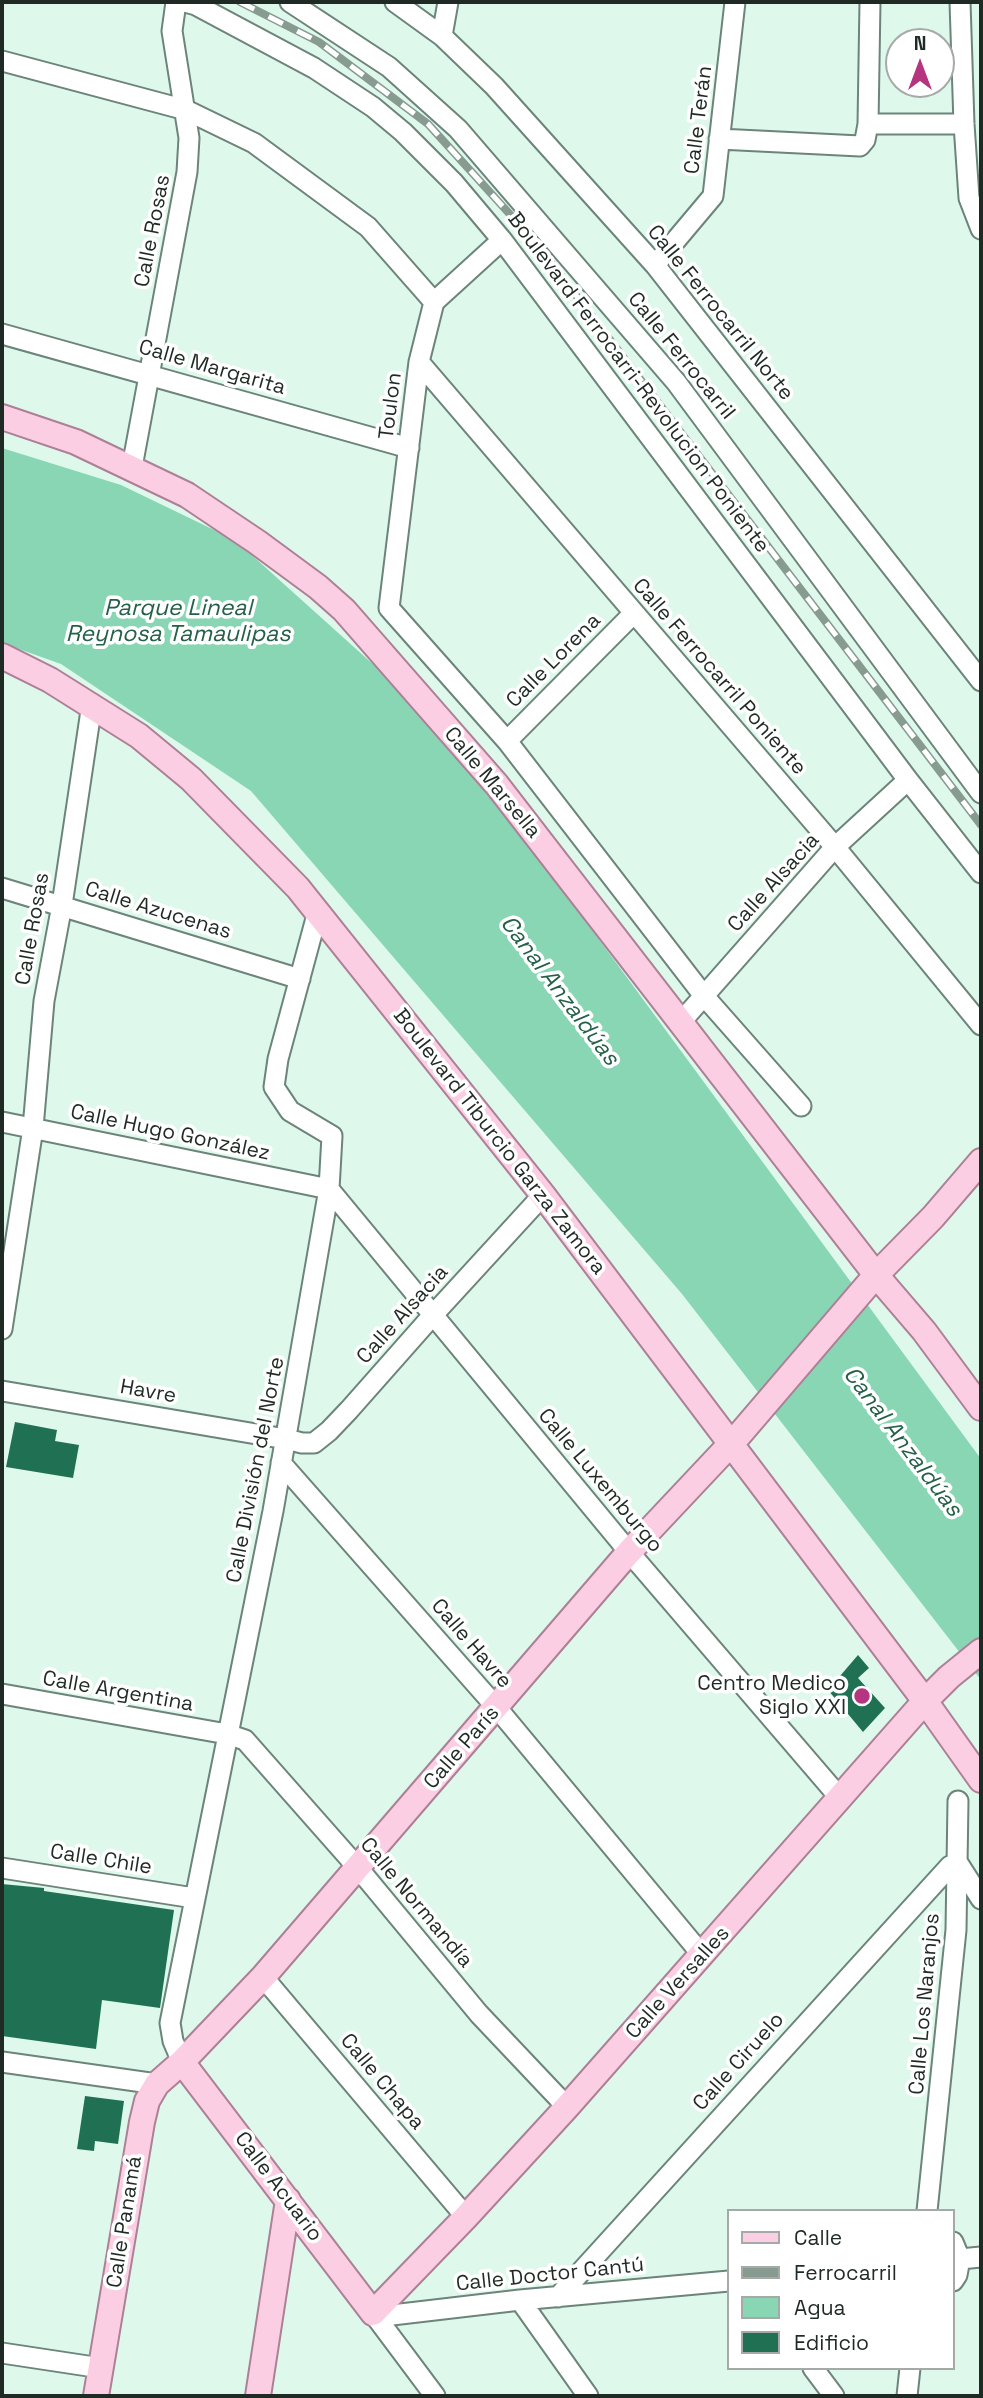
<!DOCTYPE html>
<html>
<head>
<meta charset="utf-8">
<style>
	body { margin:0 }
	#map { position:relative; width:983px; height:2398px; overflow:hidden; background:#def9ec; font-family:"Space Grotesk",sans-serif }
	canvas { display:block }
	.frame { position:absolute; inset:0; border:4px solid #1f2a25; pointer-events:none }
	.legend { position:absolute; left:727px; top:2209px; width:228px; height:161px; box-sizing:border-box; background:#fff; border:2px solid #a5aaa8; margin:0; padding:9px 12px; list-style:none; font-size:21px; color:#1f2a25 }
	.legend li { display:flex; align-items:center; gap:14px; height:35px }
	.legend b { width:35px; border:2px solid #a5aaa8 }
	.north { position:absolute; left:885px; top:28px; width:70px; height:70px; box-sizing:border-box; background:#fff; border:2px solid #a5aaa8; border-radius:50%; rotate:0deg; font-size:19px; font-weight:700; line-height:28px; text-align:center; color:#1f2a25 }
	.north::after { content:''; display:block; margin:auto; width:24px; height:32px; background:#b63580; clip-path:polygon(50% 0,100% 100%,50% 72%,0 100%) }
</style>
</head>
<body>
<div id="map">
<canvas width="983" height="2398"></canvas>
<div class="frame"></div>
<ul class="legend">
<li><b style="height:9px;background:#fbcee3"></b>Calle</li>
<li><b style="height:9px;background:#879b91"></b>Ferrocarril</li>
<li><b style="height:19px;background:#89d6b4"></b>Agua</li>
<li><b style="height:19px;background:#207154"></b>Edificio</li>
</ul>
<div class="north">N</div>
</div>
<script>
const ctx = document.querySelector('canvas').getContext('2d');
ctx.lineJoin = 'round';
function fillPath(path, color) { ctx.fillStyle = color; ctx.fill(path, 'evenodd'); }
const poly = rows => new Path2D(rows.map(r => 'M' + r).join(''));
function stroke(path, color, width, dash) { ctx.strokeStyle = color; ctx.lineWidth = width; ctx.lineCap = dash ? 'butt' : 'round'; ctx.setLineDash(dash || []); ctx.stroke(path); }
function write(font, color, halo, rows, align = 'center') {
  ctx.font = font + ' "Space Grotesk",sans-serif'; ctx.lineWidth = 7; ctx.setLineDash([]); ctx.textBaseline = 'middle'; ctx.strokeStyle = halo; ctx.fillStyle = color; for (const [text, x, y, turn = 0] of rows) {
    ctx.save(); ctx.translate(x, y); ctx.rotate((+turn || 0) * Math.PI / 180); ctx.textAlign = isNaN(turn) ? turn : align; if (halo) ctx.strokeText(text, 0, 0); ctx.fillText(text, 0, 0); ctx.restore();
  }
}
const water = poly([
	[2,448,121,485,235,540,395,684,495,798,981,1459,981,1680,682,1294,251,791,61,664,2,643]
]);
const building = poly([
	[15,1422,57,1430,55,1441,79,1445,73,1478,6,1467],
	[858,1655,869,1668,858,1678,885,1708,863,1732,828,1690],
	[2,1884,44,1888,44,1891,174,1910,160,2008,102,2000,96,2049,2,2036],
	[85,2096,124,2101,118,2144,95,2141,94,2151,77,2149]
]);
const minor = poly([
	[185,2,196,5,314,68,373,107,403,132,454,183,502,240,908,780,981,873],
	[290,2,389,67,458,129,676,382,981,793],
	[395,2,442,36,494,86,655,265,981,681],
	[960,2,964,124,969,198,981,229],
	[442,36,448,2],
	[2,61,186,110,254,143,368,227,434,302],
	[868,124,870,2],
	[719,139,860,146,865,140,868,124,964,124],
	[502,240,434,302,419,362,389,608,507,741,704,996,801,1106],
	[655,265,713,196,735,2],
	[2,334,409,448],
	[419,362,835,847,981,1025],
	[132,467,187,172,189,138,172,31,176,2],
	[507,741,634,613],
	[2,888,300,979],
	[680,1023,835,847,908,780],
	[2,1122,329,1189],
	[329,1189,629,1552,840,1798],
	[2,1329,33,1128,44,1001,62,905,92,704],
	[2,1391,286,1439,302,1443,314,1443,329,1431,349,1410,433,1315,543,1195],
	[281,1463,497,1708,703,1956],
	[2,1694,227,1734,245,1740,358,1868,479,2014,567,2107],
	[2,1868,194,1898],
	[263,1977,466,2217],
	[2,2062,157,2084],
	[182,2062,173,2041,170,2023,273,1511,329,1189,332,1136,290,1111,274,1087,278,1059,318,911],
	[927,2211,956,1930,958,1801],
	[953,2242,960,2259,957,2275,953,2281],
	[960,2259,981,2257],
	[558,2297,950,1866,958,1863,981,1899],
	[520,2300,588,2396],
	[373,2313,435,2396],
	[375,2317,520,2300,729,2281],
	[2,2353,101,2368],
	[813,2368,834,2396],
	[907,2396,910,2368]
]);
const major = poly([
	[2,417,76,442,187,495,257,542,318,587,344,610,497,785,876,1275,924,1331,981,1408],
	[2,656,50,680,139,736,191,779,298,888,543,1195,925,1701,981,1780],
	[182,2062,373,2313,466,2217,567,2107,925,1701,949,1677,981,1651],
	[96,2396,142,2122,147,2101,157,2084,182,2062,263,1977,629,1552,740,1434,876,1275,933,1217,981,1161],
	[258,2396,288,2200]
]);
const rail = poly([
	[240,2,319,42,428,124,536,243,981,825]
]);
const markers = [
	[862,1696,9,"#b63580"]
];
const streetNames = [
	["Calle Terán",699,120,-83],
	["Calle Rosas",153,231,-79],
	["Calle Ferrocarril Norte",720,313,51],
	["Calle Ferrocarril",681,356,51],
	["Calle Margarita",212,368,16],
	["Boulevard Ferrocarri-Revolucion Poniente",638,383,53],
	["Toulon",391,406,-83],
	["Calle Lorena",554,661,-45],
	["Calle Ferrocarril Poniente",719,677,49],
	["Calle Marsella",492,783,50],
	["Calle Alsacia",774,883,-48],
	["Calle Azucenas",158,911,17],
	["Calle Rosas",33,929,-80],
	["Calle Hugo González",170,1133,12],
	["Boulevard Tiburcio Garza Zamora",499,1142,52],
	["Calle Alsacia",403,1315,-48],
	["Havre",148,1392,10],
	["Calle División del Norte",256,1470,-79],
	["Calle Luxemburgo",600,1481,50],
	["Calle Havre",471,1644,49],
	["Calle Argentina",118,1692,10],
	["Calle París",462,1748,-49],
	["Calle Chile",101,1860,9],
	["Calle Normandía",416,1903,50],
	["Calle Versalles",678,1983,-48],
	["Calle Los Naranjos",925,2004,-85],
	["Calle Ciruelo",739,2062,-48],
	["Calle Chapa",382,2082,50],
	["Calle Acuario",278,2187,53],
	["Calle Panamá",125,2222,-81],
	["Calle Doctor Cantú",550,2275,-6]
];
const poiNames = [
	["Centro Medico",846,1684],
	["Siglo XXI",846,1708]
];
const waterNames = [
	["Parque Lineal",178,609],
	["Reynosa Tamaulipas",178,635],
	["Canal Anzaldúas",559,991,53],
	["Canal Anzaldúas",902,1442,53]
];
fillPath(water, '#89d6b4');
fillPath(building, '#207154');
stroke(minor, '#6c8479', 23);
stroke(major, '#ac8095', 28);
stroke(minor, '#fff', 19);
stroke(major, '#fbcee3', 24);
stroke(rail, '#879b91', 8);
stroke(rail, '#fff', 5, [16]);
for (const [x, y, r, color] of markers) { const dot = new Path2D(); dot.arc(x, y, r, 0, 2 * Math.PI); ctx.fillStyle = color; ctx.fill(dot); stroke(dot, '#fff', 2.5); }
write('21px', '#1f2a25', '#fff', streetNames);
write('21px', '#1f2a25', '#fff', poiNames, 'right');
write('italic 23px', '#256049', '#fff', waterNames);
</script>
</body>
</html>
